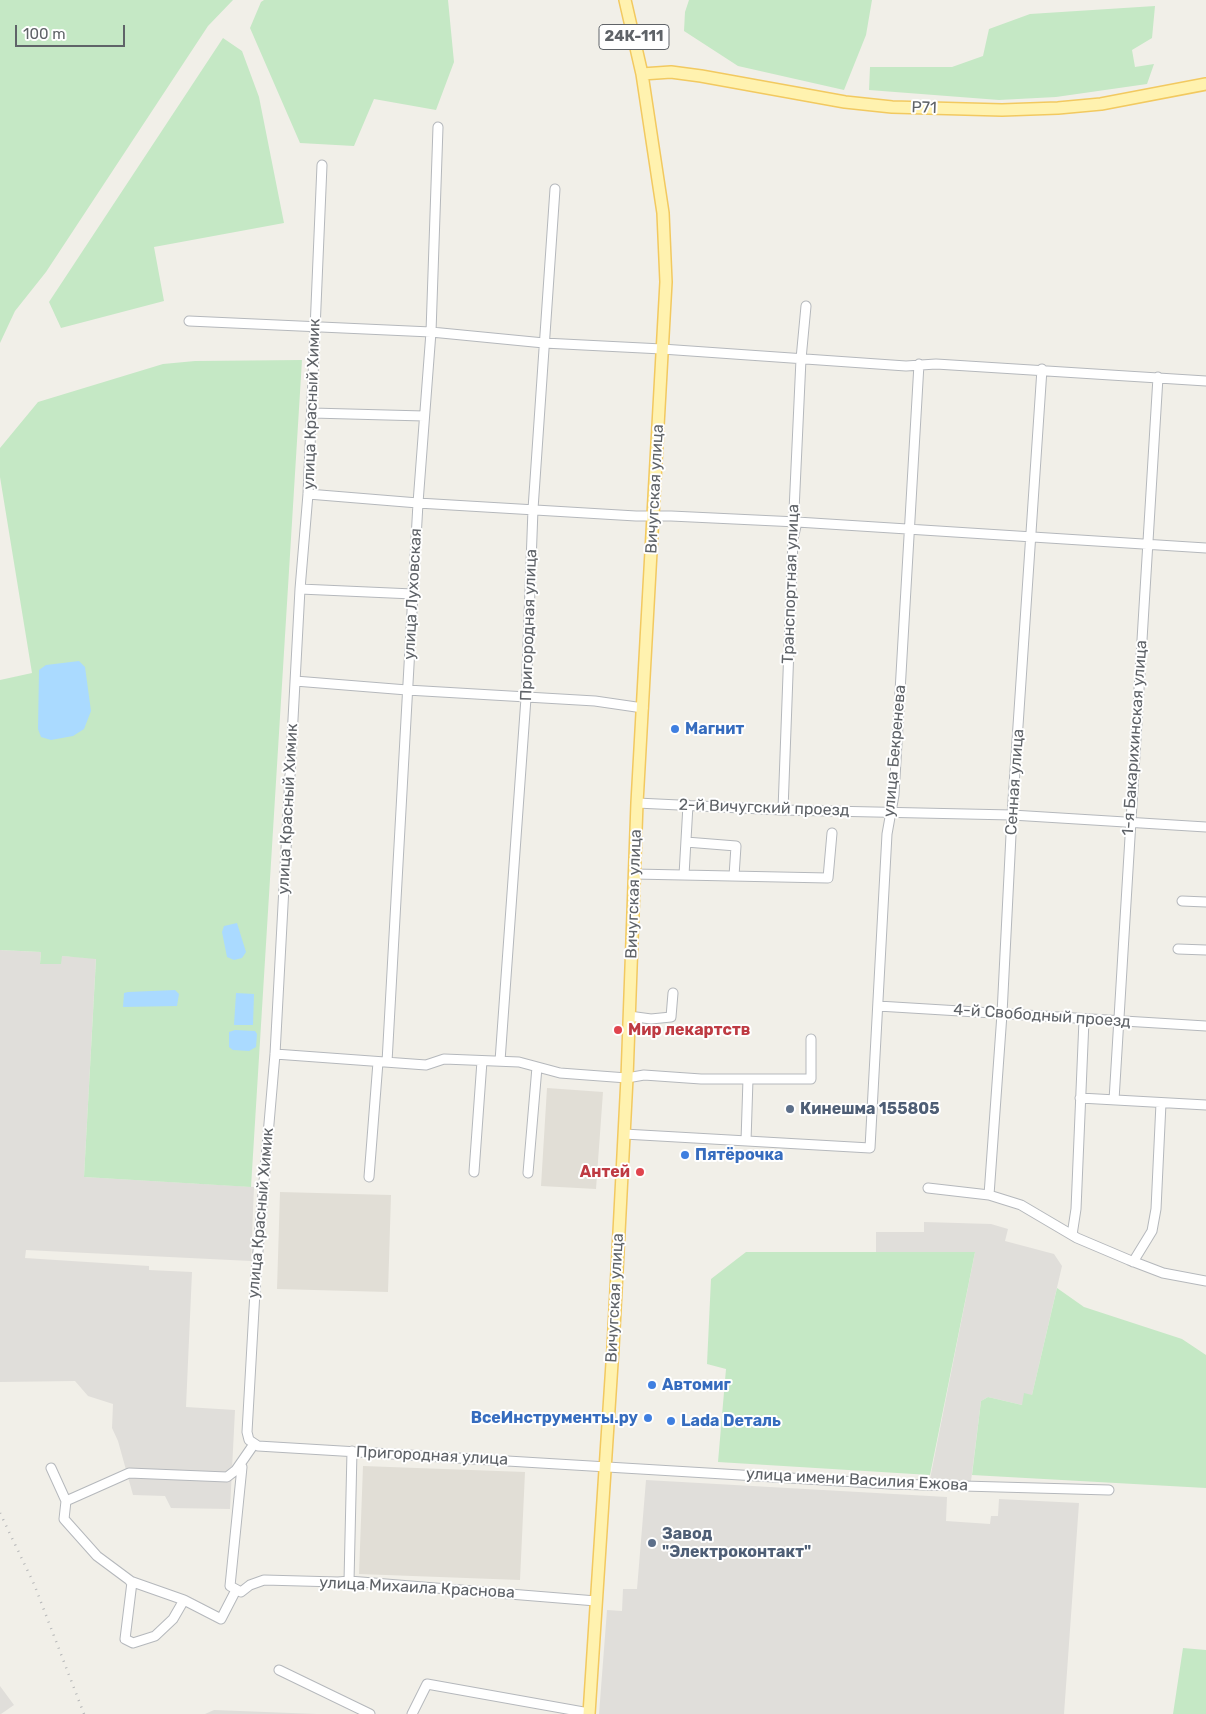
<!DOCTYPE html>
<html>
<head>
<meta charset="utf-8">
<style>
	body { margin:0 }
	#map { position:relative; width:1206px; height:1714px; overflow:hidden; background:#f1efe8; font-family:Rubik,sans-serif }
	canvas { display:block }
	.scale { position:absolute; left:15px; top:25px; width:110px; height:22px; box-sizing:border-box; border:2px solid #5f6368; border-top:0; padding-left:6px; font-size:15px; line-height:18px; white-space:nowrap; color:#5f6368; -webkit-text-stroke:4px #fff; paint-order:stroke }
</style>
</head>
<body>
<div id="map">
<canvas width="1206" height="1714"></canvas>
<div class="scale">100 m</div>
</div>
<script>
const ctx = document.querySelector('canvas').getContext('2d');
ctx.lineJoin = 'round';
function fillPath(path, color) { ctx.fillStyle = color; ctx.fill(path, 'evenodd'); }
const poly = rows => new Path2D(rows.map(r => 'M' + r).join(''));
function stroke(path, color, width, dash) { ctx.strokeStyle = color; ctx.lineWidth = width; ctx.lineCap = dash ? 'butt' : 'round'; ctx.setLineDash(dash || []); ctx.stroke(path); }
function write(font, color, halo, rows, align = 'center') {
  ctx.font = font + ' Rubik,sans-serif'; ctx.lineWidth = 4; ctx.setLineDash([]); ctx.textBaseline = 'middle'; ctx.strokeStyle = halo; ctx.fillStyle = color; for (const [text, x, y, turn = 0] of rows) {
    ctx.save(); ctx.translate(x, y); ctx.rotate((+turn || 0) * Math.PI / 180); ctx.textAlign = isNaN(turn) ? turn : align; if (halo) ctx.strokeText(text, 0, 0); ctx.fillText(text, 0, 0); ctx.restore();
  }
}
const industrial = poly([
	[0,950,41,952,40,963,62,956,96,958,84,1177,254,1187,251,1261,26,1250,25,1258,149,1266,149,1270,192,1272,186,1407,235,1410,230,1509,171,1508,165,1496,133,1495,118,1441,112,1428,113,1404,88,1396,75,1381,0,1382],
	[924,1222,991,1224,1008,1229,1005,1241,1054,1254,1062,1266,1032,1395,1022,1405,988,1397,981,1401,971,1481,930,1479,975,1252,876,1252,876,1232,924,1232],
	[646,1480,947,1497,946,1521,990,1524,991,1516,998,1516,999,1499,1079,1503,1064,1714,599,1714,607,1610,622,1611,623,1589,637,1589],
	[0,1686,14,1705,1,1714,0,1714],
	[214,1710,317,1714,205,1714]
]);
const education = poly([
	[547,1088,603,1092,596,1189,541,1186],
	[280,1192,391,1195,388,1292,277,1289],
	[363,1466,525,1472,520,1580,359,1574]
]);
const green = poly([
	[0,0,233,0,208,26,46,272,15,311,0,343],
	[264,0,448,0,454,62,436,110,374,99,354,146,300,143,250,28,261,2],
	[689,0,872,0,866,35,844,90,738,66,684,31,685,12],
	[1155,6,1152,38,1132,50,1135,67,1154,64,1147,84,1056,97,999,100,869,90,870,67,952,67,983,56,989,29,1030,14],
	[223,38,242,51,259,97,284,223,154,247,164,301,61,328,49,302],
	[302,360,251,1187,84,1177,96,959,62,956,61,964,40,964,41,952,0,950,0,680,32,673,0,477,0,448,38,402,163,364,195,361],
	[746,1252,975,1252,930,1475,718,1462,726,1369,707,1364,711,1279],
	[1057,1288,1084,1307,1182,1339,1206,1355,1206,1488,972,1475,981,1401,988,1397,1022,1405,1024,1393,1032,1395],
	[1183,1648,1206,1650,1206,1714,1173,1714]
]);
const water = poly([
	[79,661,85,667,91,711,84,729,73,736,51,740,41,737,38,729,39,670,46,665],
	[237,923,246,952,242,958,234,960,227,957,222,932,224,926],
	[175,990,179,994,177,1006,123,1007,124,993,128,992],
	[236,993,254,994,253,1025,234,1025],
	[235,1030,255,1031,257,1034,256,1047,249,1051,233,1050,229,1047,229,1032]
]);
const minor = poly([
	[322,165,308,494,300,589,275,1054,256,1274,247,1432,249,1440,258,1446,890,1484,1109,1490],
	[189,321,431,332,544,343,662,349,906,366,936,364,1206,381],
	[312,413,424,416],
	[308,494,418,503,636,516,671,516,797,522,1206,548],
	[300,589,413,594],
	[295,681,407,690,595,701,643,708],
	[637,803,783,810,1012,815,1206,827],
	[783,810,793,539,797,522,794,511,801,359,806,306],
	[686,842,736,846,734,876],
	[634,874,828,878,832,833],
	[684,875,688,805],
	[1182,901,1206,902],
	[1178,949,1206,950],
	[878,1006,1206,1026],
	[629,1016,651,1019,671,1017,673,993],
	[275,1054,426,1065,444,1059,519,1062,560,1073,627,1078,644,1075,701,1079,811,1079,811,1039],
	[500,1061,526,698,533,509,555,189],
	[387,1062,418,503,431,332,438,127],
	[1080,1098,1206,1105],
	[1114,1100,1158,377],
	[624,1134,870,1148,887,834,894,795,919,364],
	[746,1141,748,1079],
	[474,1172,482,1061],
	[528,1173,537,1067],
	[369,1177,378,1062],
	[928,1188,989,1195,1021,1205,1077,1238,1129,1260,1163,1273,1206,1281],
	[989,1195,1002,1014,1012,815,1042,369],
	[1072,1235,1076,1209,1084,1020],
	[1133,1262,1152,1231,1156,1209,1161,1103],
	[242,1467,230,1586,241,1592,250,1585,264,1580,338,1582,349,1581,596,1601],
	[51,1468,66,1501,129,1473,227,1477,236,1470,254,1444],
	[66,1501,64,1519,97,1556,132,1582,125,1639,133,1643,155,1636,173,1619,184,1600,221,1619,236,1590],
	[130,1581,184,1600],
	[349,1581,352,1451],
	[279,1670,370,1714],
	[412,1714,427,1684,589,1713]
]);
const major = poly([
	[642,74,671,72,701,76,845,102,892,107,1002,110,1058,108,1101,104,1206,84],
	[589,1714,613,1348,627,1078,637,803,666,282,663,213,658,180,642,74,625,0]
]);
const rail = poly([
	[0,1513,34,1584,84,1714]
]);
const markers = [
	[675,729,5,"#3f7fe0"],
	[618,1030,5,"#e0444e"],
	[790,1109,5,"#5c6f8a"],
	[685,1155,5,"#3f7fe0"],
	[640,1172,5,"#e0444e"],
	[652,1385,5,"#3f7fe0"],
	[648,1418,5,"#3f7fe0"],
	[671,1421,5,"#3f7fe0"],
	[652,1543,5,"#5c6f8a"]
];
const shields = [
	[634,37,70]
];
const shieldNames = [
	["24К-111",634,37]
];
const streetNames = [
	["Р71",924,108,2],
	["улица Красный Химик",312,404,-88],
	["Вичугская улица",655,489,-87],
	["Транспортная улица",791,584,-88],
	["улица Луховская",413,594,-87],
	["Пригородная улица",529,625,-88],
	["1-я Бакарихинская улица",1135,738,-86],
	["улица Бекренева",895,751,-85],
	["Сенная улица",1015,782,-86],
	["2-й Вичугский проезд",764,808,2],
	["улица Красный Химик",288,809,-87],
	["Вичугская улица",634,894,-88],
	["4-й Свободный проезд",1042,1016,4],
	["улица Красный Химик",261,1213,-85],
	["Вичугская улица",615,1298,-87],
	["Пригородная улица",432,1456,3],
	["улица имени Василия Ежова",857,1480,3],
	["улица Михаила Краснова",417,1588,3]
];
const shopNames = [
	["Магнит",685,729],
	["Пятёрочка",695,1155],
	["Автомиг",662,1385],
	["ВсеИнструменты.ру",638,1418,"right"],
	["Lada Dеталь",681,1421]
];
const healthNames = [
	["Мир лекартств",628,1030],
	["Антей",630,1172,"right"]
];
const serviceNames = [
	["Кинешма 155805",800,1109],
	["Завод",662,1534],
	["\"Электроконтакт\"",662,1552]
];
fillPath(industrial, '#e0deda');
fillPath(education, '#e1ded6');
fillPath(green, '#c5e8c5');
fillPath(water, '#aadaff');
stroke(minor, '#b5b8bc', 11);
stroke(major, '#f2c960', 14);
stroke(minor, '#fff', 9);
stroke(major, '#fff2af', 11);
stroke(rail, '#b6b7b8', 2.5, [1, 6]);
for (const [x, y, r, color] of markers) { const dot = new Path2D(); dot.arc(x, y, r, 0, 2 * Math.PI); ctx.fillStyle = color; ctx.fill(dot); stroke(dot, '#fff', 2); }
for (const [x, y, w] of shields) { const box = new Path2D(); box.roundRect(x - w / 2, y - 12.5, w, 25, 4); ctx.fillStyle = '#fff'; ctx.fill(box); stroke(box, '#5f6368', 1); }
write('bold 15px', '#5f6368', null, shieldNames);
write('16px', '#5f6368', '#fff', streetNames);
write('bold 16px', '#366cbe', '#fff', shopNames, 'left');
write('bold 16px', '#be3a42', '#fff', healthNames, 'left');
write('bold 16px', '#4e5e75', '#fff', serviceNames, 'left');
</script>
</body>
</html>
